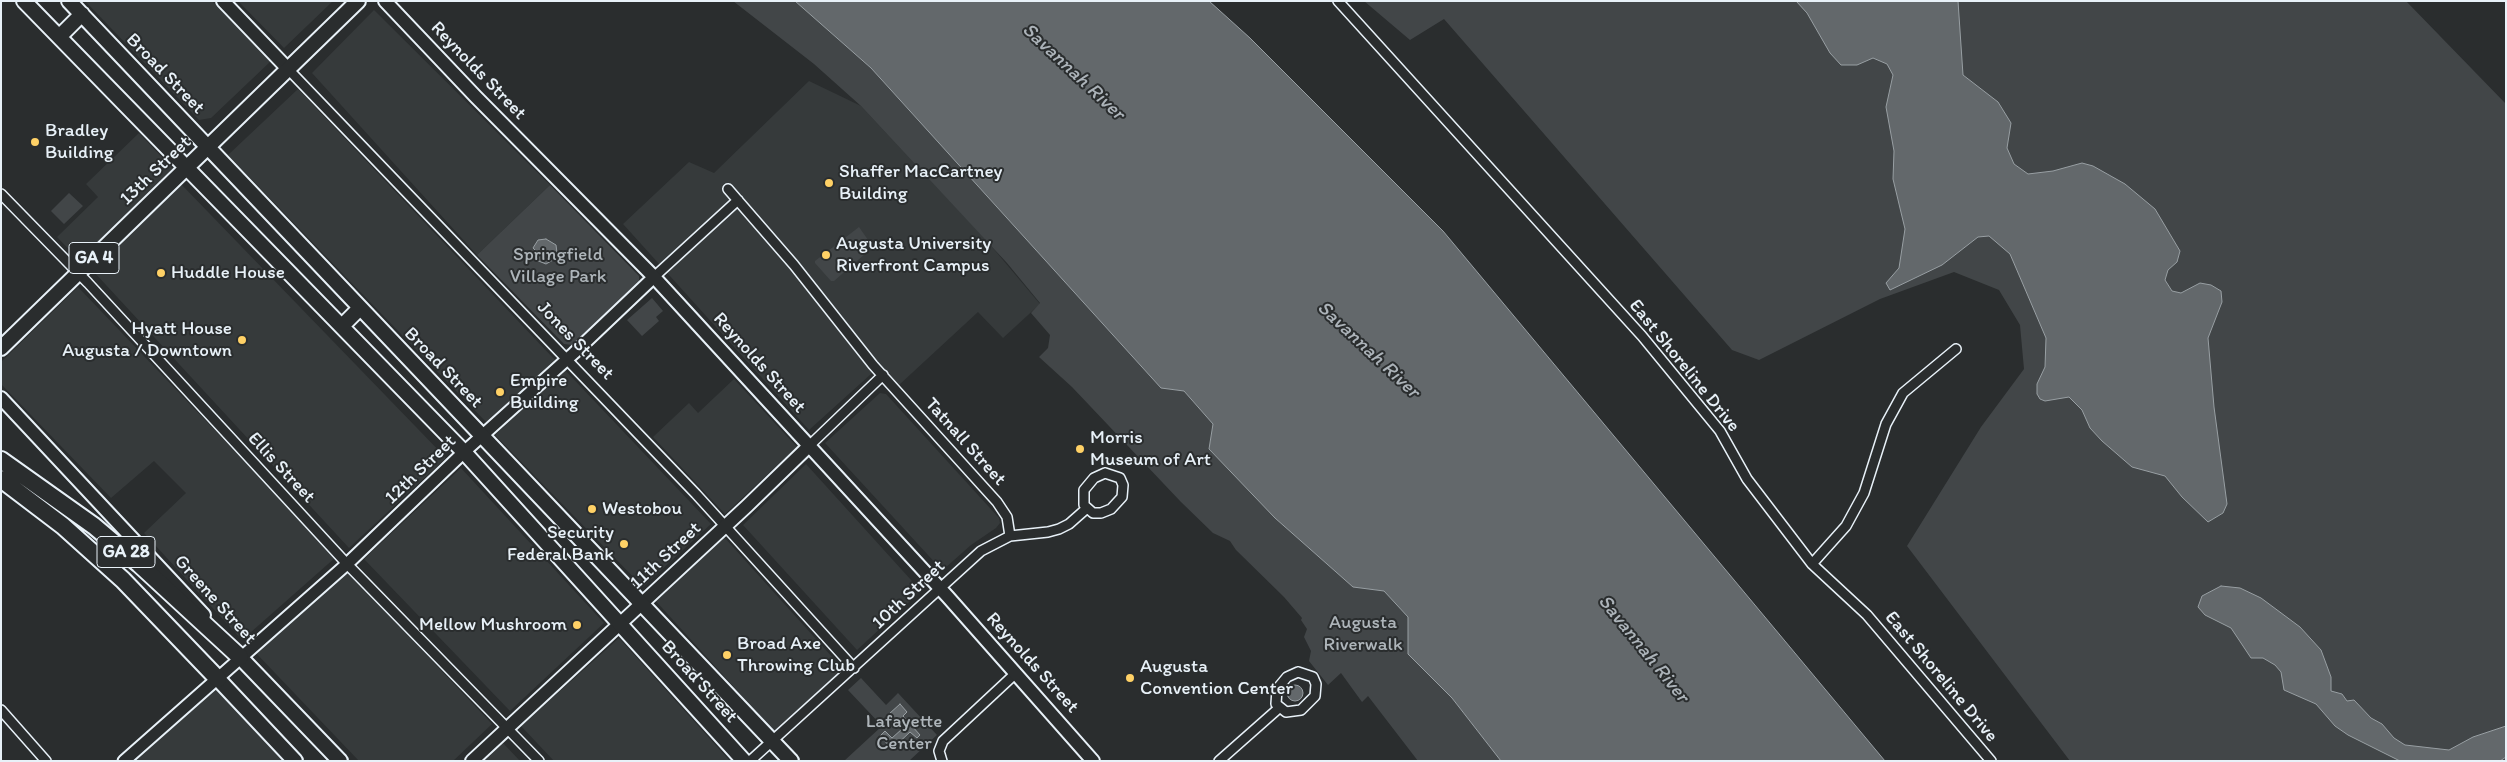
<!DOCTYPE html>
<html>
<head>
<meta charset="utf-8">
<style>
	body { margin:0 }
	#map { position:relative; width:2507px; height:762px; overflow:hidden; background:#2a2d2e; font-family:Itim,sans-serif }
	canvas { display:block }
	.frame { position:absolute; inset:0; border:2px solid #e8f1f8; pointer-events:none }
</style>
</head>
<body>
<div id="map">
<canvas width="2507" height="762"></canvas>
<div class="frame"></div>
</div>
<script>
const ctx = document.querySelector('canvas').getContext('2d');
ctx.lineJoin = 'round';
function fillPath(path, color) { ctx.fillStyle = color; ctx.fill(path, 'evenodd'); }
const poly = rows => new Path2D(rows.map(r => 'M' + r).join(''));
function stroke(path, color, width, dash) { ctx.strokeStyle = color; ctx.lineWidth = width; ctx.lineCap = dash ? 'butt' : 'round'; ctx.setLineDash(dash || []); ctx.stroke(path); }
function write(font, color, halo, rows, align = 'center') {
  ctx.font = font + ' Itim,sans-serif'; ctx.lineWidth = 4; ctx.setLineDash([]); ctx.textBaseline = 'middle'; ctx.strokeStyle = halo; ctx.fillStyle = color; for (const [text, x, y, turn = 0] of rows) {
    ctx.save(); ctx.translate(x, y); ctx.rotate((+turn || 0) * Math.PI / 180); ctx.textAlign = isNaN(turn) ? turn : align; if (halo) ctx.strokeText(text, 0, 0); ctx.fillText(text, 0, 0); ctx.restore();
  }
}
const built = poly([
	[85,1,212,1,271,61,211,118,199,120],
	[238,1,333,1,284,48],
	[374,10,550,185,477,255,312,73],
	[809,81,861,106,987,241,1040,304,1003,338,978,312,899,385,881,365,809,430,623,224,689,162,714,173],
	[298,89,555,360,487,423,228,155],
	[139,133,173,169,79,260,57,237,98,197,86,184],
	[180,183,446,458,349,548,94,272],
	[78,287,336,557,242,640,144,533,186,493,154,461,111,498,1,384,1,362],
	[564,369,711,524,643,587,495,435],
	[734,379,797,447,725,514,653,437,689,403,698,413],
	[880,393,886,394,999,518,1000,523,996,528,971,545,945,568,939,567,825,443],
	[806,464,921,591,857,650,743,525],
	[461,468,604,623,510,711,364,559],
	[724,537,843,669,774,731,653,598],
	[347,571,492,724,453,761,359,761,255,652],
	[619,638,730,761,554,761,521,726],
	[217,688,285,761,135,761],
	[503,743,520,761,484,761]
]);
const green = poly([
	[733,1,795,1,871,68,1161,388,1184,391,1213,424,1209,449,1275,518,1353,587,1384,591,1408,617,1408,654,1452,698,1501,761,1418,761,1368,696,1362,702,1341,673,1328,685,1309,661,1311,651,1304,637,1307,629,1301,620,1302,618,1284,597,1236,550,1230,541,1213,533,1181,502,1072,387,1039,357,1048,348,1050,335,1031,313,1040,303,1007,263,861,106,814,64],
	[1364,1,2406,1,2506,104,2506,761,2070,761,1907,546,1981,427,2024,369,2020,325,1999,290,1954,272,1880,299,1759,360,1732,350,1444,19,1410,40],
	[550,185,639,276,639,284,573,345,564,344,477,255],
	[69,193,83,206,64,224,51,211],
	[859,227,873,247,834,281,831,281,815,263,815,261],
	[652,298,663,311,656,317,659,321,642,336,627,320],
	[861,678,886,705,898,693,937,735,909,761,844,761,882,726,848,690]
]);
const water = poly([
	[795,1,1209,1,1250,38,1443,231,1885,761,1501,761,1452,698,1408,654,1408,617,1384,591,1353,587,1275,518,1209,449,1213,424,1184,391,1161,388,871,68,795,1],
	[1796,1,1958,1,1963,75,1998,102,2011,123,2007,148,2014,164,2028,174,2053,171,2082,163,2093,166,2125,184,2155,209,2180,251,2177,262,2168,270,2165,280,2172,291,2181,293,2200,283,2211,285,2221,291,2222,302,2208,338,2214,407,2227,504,2223,513,2208,522,2182,497,2165,476,2132,467,2102,441,2090,428,2082,410,2069,397,2045,401,2040,399,2037,394,2037,384,2045,367,2046,338,2010,254,1989,236,1978,237,1942,265,1890,290,1886,283,1899,268,1905,229,1893,179,1894,151,1886,107,1893,75,1887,64,1873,58,1857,65,1841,65,1830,53,1807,13,1796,1],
	[546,239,556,245,557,253,553,260,546,264,536,260,537,252,533,248,538,240,546,239],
	[2221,586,2240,588,2261,598,2300,627,2321,650,2331,677,2331,691,2342,694,2347,701,2354,700,2371,718,2382,724,2394,738,2405,745,2449,750,2473,737,2506,726,2506,757,2500,761,2400,761,2348,735,2335,726,2316,704,2284,690,2281,672,2275,665,2263,658,2251,658,2231,628,2205,615,2198,607,2202,596,2221,586],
	'1287 693a8 8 0 1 1 16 0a8 8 0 1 1-16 0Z',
	[900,704,907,712,903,716,920,735,917,738,910,732,892,749,880,736,885,731,892,738,902,729,889,714,900,704]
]);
const minor = poly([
	[1338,1,1642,336,1720,431,1747,479,1812,564,1867,615,1991,761],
	[288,69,696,494,854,668],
	[728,189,794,265,873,365,997,502,1007,517,1010,536],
	[1,194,88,283,347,564,539,761],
	[654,277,738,200],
	[809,446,883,375],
	[1105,473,1120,478,1123,485,1122,497,1111,509,1101,513,1093,513,1084,505,1084,490,1094,478,1105,473],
	[1812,564,1846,526,1864,493,1886,424,1903,393,1956,349],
	[1298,672,1313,677,1316,684,1315,696,1301,710,1286,712,1276,704,1277,689,1287,677,1298,672],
	[1,710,46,761],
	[750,761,981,551,1010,536,1048,532,1059,529,1069,524,1086,509],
	[942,761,939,751,943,741,1016,673],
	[1219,761,1279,708]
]);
const tertiary = poly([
	[124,761,347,564,464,452,574,353,654,277]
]);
const secondary = poly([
	[223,1,288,69],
	[385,1,476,97,654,277,948,597,1093,761],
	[1,398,204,615],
	[472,761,747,506,809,446]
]);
const primary = poly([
	[24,1,464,452,744,761],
	[69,1,791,761],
	[59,37,82,14],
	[342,326,360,308],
	[1,348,358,1],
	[240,657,340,761],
	[218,679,295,761]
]);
const motorway = poly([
	[1,460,94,526,139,564,240,657],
	[1,479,63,526,123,580,218,679]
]);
const markers = [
	[35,142,5,"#ffd166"],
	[829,183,5,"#ffd166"],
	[826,255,5,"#ffd166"],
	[161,273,5,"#ffd166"],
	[242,340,5,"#ffd166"],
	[500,392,5,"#ffd166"],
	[1080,449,5,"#ffd166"],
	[592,509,5,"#ffd166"],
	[624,544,5,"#ffd166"],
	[577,625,5,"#ffd166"],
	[727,655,5,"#ffd166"],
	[1130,678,5,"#ffd166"]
];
const shields = [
	[94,258,50],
	[126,552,58]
];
const shieldNames = [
	["GA 4",94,258],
	["GA 28",126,552]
];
const streetNames = [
	["Reynolds Street",478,71,46],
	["Broad Street",165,74,46],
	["13th Street",156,171,-44],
	["Jones Street",575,341,46],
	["Reynolds Street",759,363,48],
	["East Shoreline Drive",1684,366,51],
	["Broad Street",443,368,46],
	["Tatnall Street",965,442,48],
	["Ellis Street",281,468,47],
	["12th Street",421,470,-44],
	["11th Street",666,556,-43],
	["10th Street",909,595,-43],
	["Greene Street",215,600,48],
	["Reynolds Street",1032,663,48],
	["East Shoreline Drive",1941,677,50],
	["Broad Street",699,682,48]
];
const poiNames = [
	["Bradley",45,131],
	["Building",45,153],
	["Shaffer MacCartney",839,172],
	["Building",839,194],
	["Augusta University",836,244],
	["Riverfront Campus",836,266],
	["Huddle House",171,273],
	["Hyatt House",232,329,"right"],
	["Augusta / Downtown",232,351,"right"],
	["Empire",510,381],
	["Building",510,403],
	["Morris",1090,438],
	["Museum of Art",1090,460],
	["Westobou",602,509],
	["Security",614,533,"right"],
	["Federal Bank",614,555,"right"],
	["Mellow Mushroom",567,625,"right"],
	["Broad Axe",737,644],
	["Throwing Club",737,666],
	["Augusta",1140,667],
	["Convention Center",1140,689]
];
const parkNames = [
	["Springfield",558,255],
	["Village Park",558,277],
	["Augusta",1363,623],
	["Riverwalk",1363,645],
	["Lafayette",904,722],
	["Center",904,744]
];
const waterNames = [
	["Savannah River",1073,72,43],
	["Savannah River",1368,350,43],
	["Savannah River",1643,649,51]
];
fillPath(built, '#363a3b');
fillPath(green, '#424648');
fillPath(water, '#63686b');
stroke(water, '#989fa3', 1);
stroke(minor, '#e8f1f8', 12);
stroke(tertiary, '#e8f1f8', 15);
stroke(secondary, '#e8f1f8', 16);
stroke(primary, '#e8f1f8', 18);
stroke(motorway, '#e8f1f8', 20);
stroke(minor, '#2a2d2e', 9);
stroke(tertiary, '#2a2d2e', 11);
stroke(secondary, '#2a2d2e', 12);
stroke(primary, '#2a2d2e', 14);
stroke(motorway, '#2a2d2e', 16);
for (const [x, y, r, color] of markers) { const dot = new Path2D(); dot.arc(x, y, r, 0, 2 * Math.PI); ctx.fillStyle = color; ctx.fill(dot); stroke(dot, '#2a2d2e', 2); }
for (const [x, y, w] of shields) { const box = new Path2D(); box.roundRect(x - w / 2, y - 15.5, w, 31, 4); ctx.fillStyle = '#2a2d2e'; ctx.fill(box); stroke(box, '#e8f1f8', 1); }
write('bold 18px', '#e8f1f8', null, shieldNames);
write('19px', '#e8f1f8', '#2a2d2e', streetNames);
write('19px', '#e8f1f8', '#2a2d2e', poiNames, 'left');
write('19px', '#aeb5ba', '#2a2d2e', parkNames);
write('italic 20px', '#acb3b9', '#2a2d2e', waterNames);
</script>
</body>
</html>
